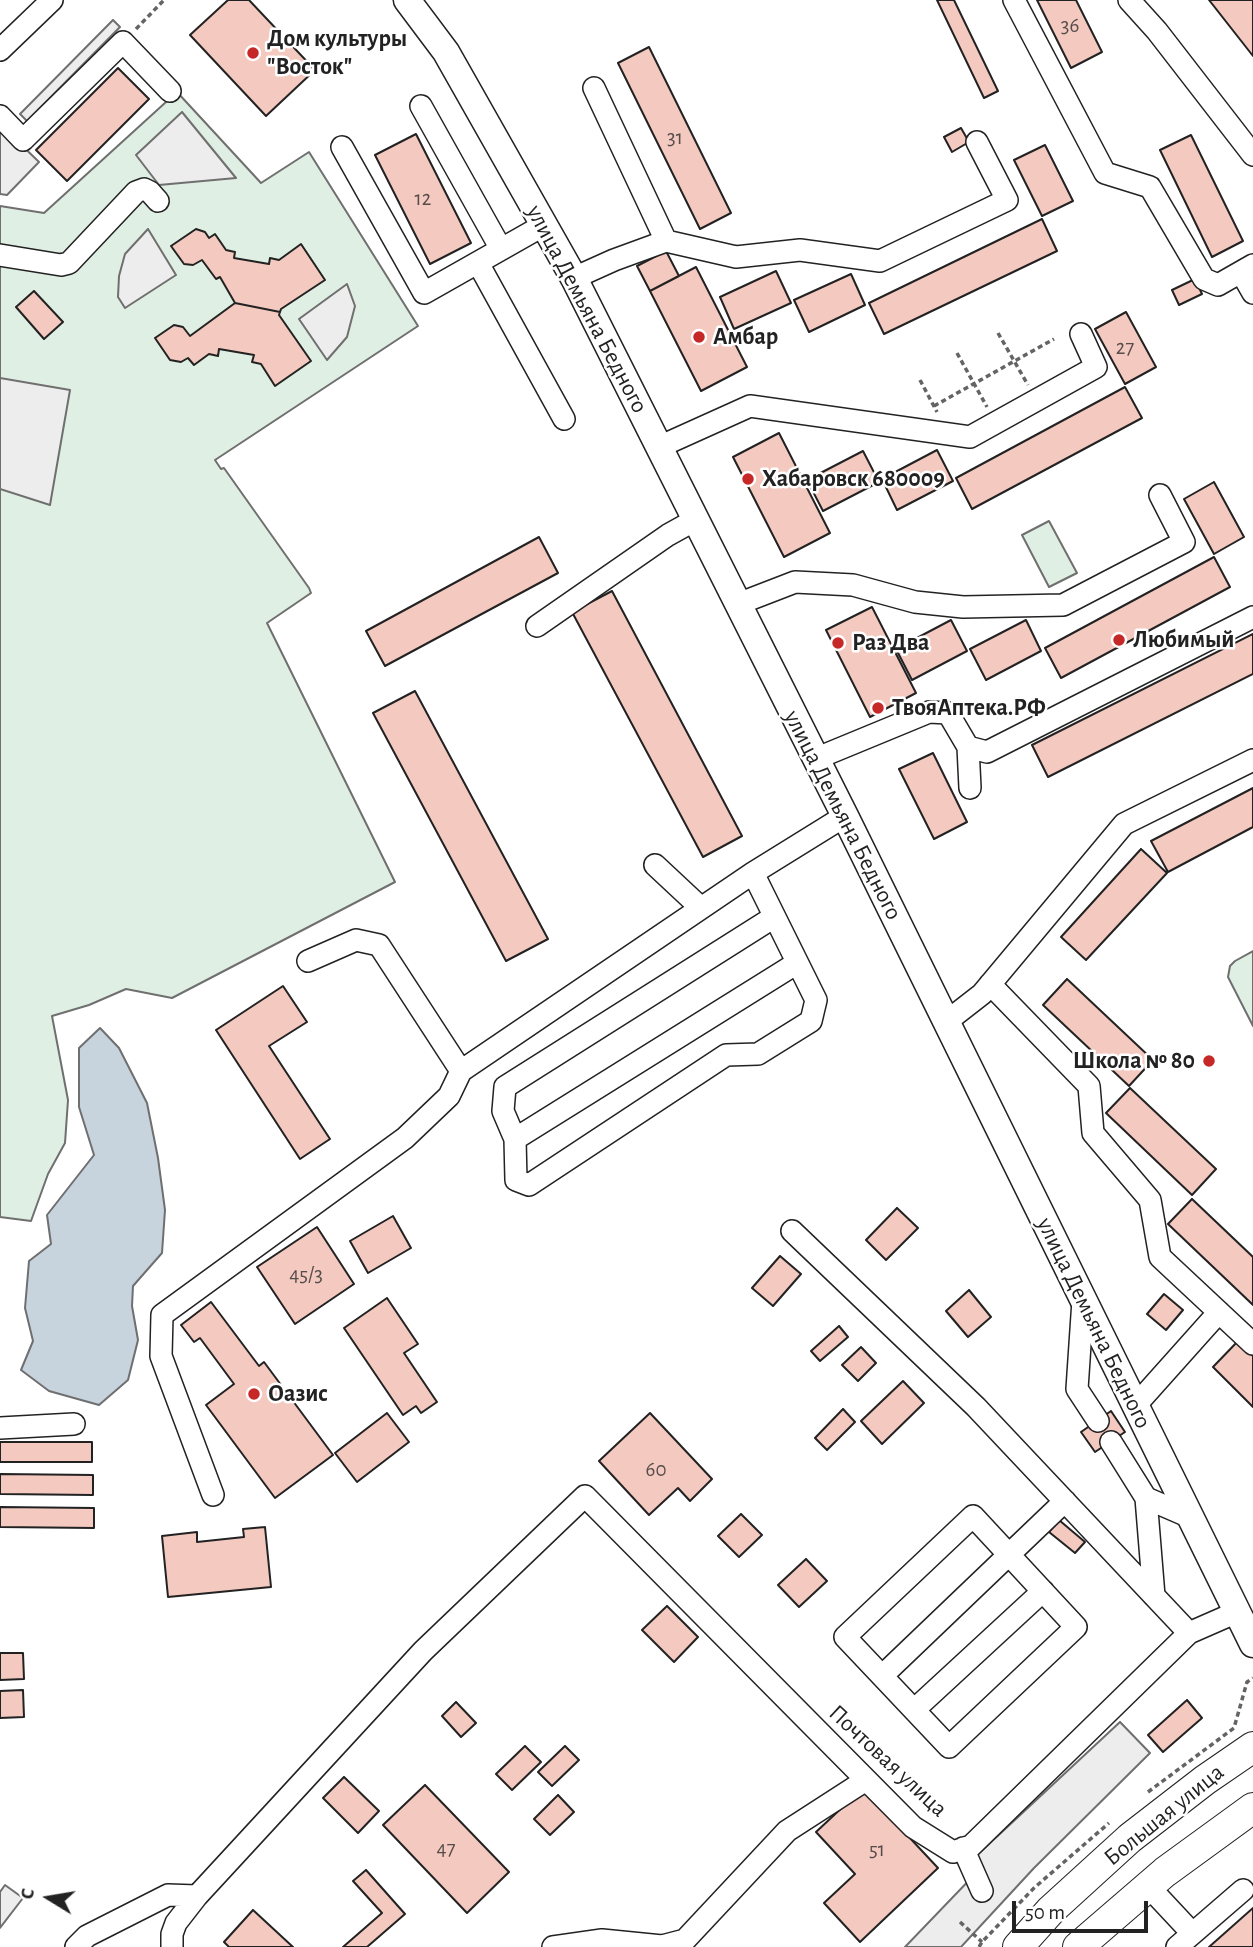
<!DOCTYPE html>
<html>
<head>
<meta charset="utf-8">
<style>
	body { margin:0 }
	#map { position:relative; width:1253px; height:1947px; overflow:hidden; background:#fff; font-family:"Alegreya Sans",sans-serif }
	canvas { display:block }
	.north { position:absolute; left:14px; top:1863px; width:70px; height:70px; -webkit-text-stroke:5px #fff; paint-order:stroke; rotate:281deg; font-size:19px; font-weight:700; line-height:28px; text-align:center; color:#222 }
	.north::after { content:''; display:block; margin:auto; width:24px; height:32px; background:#222; clip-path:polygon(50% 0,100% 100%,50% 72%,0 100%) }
	.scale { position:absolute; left:1012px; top:1901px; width:136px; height:32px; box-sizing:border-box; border:4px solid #222; border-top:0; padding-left:9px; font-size:21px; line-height:24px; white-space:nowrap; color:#222; -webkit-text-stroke:5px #fff; paint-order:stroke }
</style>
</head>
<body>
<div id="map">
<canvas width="1253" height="1947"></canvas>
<div class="north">С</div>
<div class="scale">50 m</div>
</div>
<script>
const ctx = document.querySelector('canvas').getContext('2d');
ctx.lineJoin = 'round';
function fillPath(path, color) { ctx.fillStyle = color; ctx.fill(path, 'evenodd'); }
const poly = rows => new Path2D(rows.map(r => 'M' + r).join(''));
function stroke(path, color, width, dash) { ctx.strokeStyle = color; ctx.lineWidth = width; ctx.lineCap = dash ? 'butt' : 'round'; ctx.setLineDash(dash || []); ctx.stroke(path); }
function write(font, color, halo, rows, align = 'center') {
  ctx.font = font + ' "Alegreya Sans",sans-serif'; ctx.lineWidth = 5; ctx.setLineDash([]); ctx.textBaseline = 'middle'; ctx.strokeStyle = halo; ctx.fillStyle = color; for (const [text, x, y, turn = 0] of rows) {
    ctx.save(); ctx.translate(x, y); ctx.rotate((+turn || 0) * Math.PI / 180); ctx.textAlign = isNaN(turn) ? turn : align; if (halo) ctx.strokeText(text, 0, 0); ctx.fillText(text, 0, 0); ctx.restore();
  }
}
const green = poly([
	[177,92,261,183,309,152,418,326,215,460,221,469,224,468,309,588,311,593,267,623,395,882,172,998,126,989,89,1005,52,1016,68,1100,65,1143,48,1174,31,1221,0,1217,0,206,44,213,177,92],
	[1049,521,1077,573,1049,587,1022,535,1049,521],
	[1253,951,1253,1026,1228,977,1230,966,1235,961,1253,951]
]);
const parking = poly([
	[113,20,120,27,27,121,20,114,113,20],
	[182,112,236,178,159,185,136,155,182,112],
	[4,128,39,162,7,195,0,194,0,132,4,128],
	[148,229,176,275,125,308,118,297,119,276,125,254,148,229],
	[347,284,355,306,347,337,327,360,299,319,347,284],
	[0,378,70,390,50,505,0,489,0,378],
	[1120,1722,1150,1753,1034,1868,961,1947,905,1947,978,1871,974,1858,1120,1722],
	[5,1885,23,1898,0,1928,0,1892,5,1885]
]);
const water = poly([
	[100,1028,119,1048,147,1103,158,1158,165,1210,162,1253,133,1286,132,1306,138,1340,128,1380,99,1405,49,1391,21,1370,33,1341,25,1308,29,1261,51,1244,47,1215,94,1155,79,1107,79,1048,100,1028]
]);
const building = poly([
	[228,0,249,0,315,70,266,116,190,35,228,0],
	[937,0,954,0,998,91,984,98,937,0],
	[1037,0,1076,0,1102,52,1071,68,1037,0],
	[1209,0,1253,0,1253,56,1209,0],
	[649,47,731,213,700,229,618,63,649,47],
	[118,68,149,99,67,181,36,150,118,68],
	[961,128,969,142,952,152,944,137,961,128],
	[416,134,471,243,430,264,375,155,416,134],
	[1191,135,1243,241,1212,257,1160,150,1191,135],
	[1045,145,1073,201,1042,216,1014,160,1045,145],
	[1042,219,1057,251,884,334,869,303,1042,219],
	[196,229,205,232,209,238,215,234,226,250,235,252,234,258,269,264,270,258,279,260,301,244,325,280,281,309,280,312,235,303,220,277,216,279,202,260,193,265,184,264,171,246,196,229],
	[666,251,679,276,650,291,637,266,666,251],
	[696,267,747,367,701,391,650,291,696,267],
	[776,271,791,303,734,329,720,297,776,271],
	[851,274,865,305,809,332,794,300,851,274],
	[1195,279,1202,294,1179,305,1172,290,1195,279],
	[34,291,63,322,44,339,16,307,34,291],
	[235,303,280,312,279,315,311,361,275,386,261,364,252,362,254,355,219,349,218,356,209,354,194,365,188,358,181,362,170,360,155,338,174,325,183,327,190,336,235,303],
	[1126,312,1156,367,1125,384,1095,329,1126,312],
	[1125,387,1142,418,972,509,956,478,1125,387],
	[779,433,830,533,784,557,733,457,779,433],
	[937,450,953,481,897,510,882,479,937,450],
	[863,451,879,482,823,511,807,480,863,451],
	[1214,482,1244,537,1214,554,1184,499,1214,482],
	[539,537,558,573,385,666,366,631,539,537],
	[1214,557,1230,587,1061,678,1045,648,1214,557],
	[612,591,742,836,703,857,572,612,612,591],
	[872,607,916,693,870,717,826,630,872,607],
	[951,620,967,651,912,680,896,649,951,620],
	[1026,620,1041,651,986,680,970,649,1026,620],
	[1253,634,1253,674,1048,777,1032,745,1253,634],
	[415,691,548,939,506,961,373,713,415,691],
	[933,753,967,822,934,839,899,769,933,753],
	[1253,788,1253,827,1168,872,1151,841,1253,788],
	[1141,849,1167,873,1086,960,1061,937,1141,849],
	[1067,979,1153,1060,1129,1086,1043,1005,1067,979],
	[283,986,307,1022,269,1046,330,1139,300,1159,216,1030,283,986],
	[1130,1088,1216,1169,1192,1195,1106,1113,1130,1088],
	[1192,1199,1253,1257,1253,1305,1168,1224,1192,1199],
	[897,1208,918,1228,886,1260,866,1240,897,1208],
	[393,1216,411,1248,368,1273,350,1241,393,1216],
	[317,1227,354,1284,295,1324,257,1267,317,1227],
	[780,1256,801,1274,773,1306,752,1288,780,1256],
	[969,1290,991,1317,968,1337,946,1311,969,1290],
	[1164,1294,1183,1310,1166,1330,1147,1314,1164,1294],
	[387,1298,418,1344,404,1353,437,1402,421,1413,416,1406,403,1415,344,1328,387,1298],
	[211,1302,259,1366,264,1362,333,1455,275,1498,206,1405,234,1384,200,1338,194,1342,181,1325,211,1302],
	[839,1326,848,1337,820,1361,811,1351,839,1326],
	[1238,1341,1253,1356,1253,1407,1213,1367,1238,1341],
	[861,1347,876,1363,858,1381,842,1365,861,1347],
	[903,1381,924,1403,882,1444,861,1421,903,1381],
	[843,1409,855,1422,827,1450,815,1438,843,1409],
	[1111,1411,1125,1432,1095,1452,1081,1432,1111,1411],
	[387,1413,409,1442,357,1482,335,1453,387,1413],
	[650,1413,712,1479,690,1501,678,1488,649,1515,599,1461,650,1413],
	[0,1442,92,1442,92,1462,0,1462,0,1442],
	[0,1474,93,1475,93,1495,0,1494,0,1474],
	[0,1507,94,1508,94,1528,0,1527,0,1507],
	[741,1514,762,1535,739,1557,718,1536,741,1514],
	[1059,1520,1085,1542,1075,1553,1049,1532,1059,1520],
	[265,1527,271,1587,168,1597,162,1536,197,1532,197,1542,244,1537,243,1529,265,1527],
	[806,1559,827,1581,799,1607,778,1585,806,1559],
	[667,1606,698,1637,674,1662,642,1630,667,1606],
	[0,1653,23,1653,24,1679,0,1680,0,1653],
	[23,1690,24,1717,0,1718,0,1691,23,1690],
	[1187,1700,1202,1718,1163,1752,1148,1735,1187,1700],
	[456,1702,476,1723,461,1737,442,1716,456,1702],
	[525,1746,541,1762,512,1790,496,1774,525,1746],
	[565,1746,579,1760,552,1786,538,1772,565,1746],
	[344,1777,379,1811,358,1833,323,1798,344,1777],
	[425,1785,509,1872,467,1913,383,1825,425,1785],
	[863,1788,938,1868,860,1942,824,1903,855,1874,816,1832,863,1788],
	[558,1795,574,1812,550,1835,534,1819,558,1795],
	[366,1870,405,1914,367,1947,343,1947,382,1913,353,1881,366,1870],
	[1253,1908,1253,1947,1209,1947,1253,1908],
	[253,1910,293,1947,229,1947,224,1942,253,1910]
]);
const path = poly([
	[136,29,164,0],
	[998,333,1028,385],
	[957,353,987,407],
	[920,380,937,412],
	[934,406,1054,339],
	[1148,1792,1234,1728,1247,1682,1253,1678],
	[960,1922,982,1942],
	[979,1947,982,1942,1034,1888,1109,1823]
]);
const minor = poly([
	[1014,0,1105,173,1150,187,1204,279,1218,285,1253,265],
	[1129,0,1157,31,1253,155],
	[0,50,52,0],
	[594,88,666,241],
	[421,106,501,249],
	[0,116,23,140,123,42,170,91],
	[342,147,424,293,544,225],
	[0,255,61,265,69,263,136,192,144,189,150,192,158,201],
	[478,263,564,419],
	[1241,272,1253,293],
	[574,278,614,260,666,241,736,257,800,250,880,261,1007,200,977,142],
	[659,447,750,406,970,437,1096,367,1081,334],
	[738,604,795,582,853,585,915,602,963,607,1063,605,1184,542,1160,495],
	[537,626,668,535,695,520],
	[968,747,987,752,1253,617],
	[815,759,929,712,948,713,968,747,970,788],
	[655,865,701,908],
	[753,873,816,1000,811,1021,758,1054,726,1055,529,1185,516,1180,515,1139,797,963],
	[308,961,356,940,379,945,461,1071],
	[990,984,1089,1086,1093,1133,1150,1200,1160,1257,1253,1344],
	[946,1022,982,994,1124,824,1253,760],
	[515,1139,503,1111,505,1087,774,917],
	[792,1231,976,1407,1189,1633],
	[1083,1300,1077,1389,1098,1421],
	[1135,1406,1219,1312],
	[0,1428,74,1424],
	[1111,1442,1146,1498,1190,1517],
	[213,1495,161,1356,162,1315,405,1138,449,1096,461,1071,753,873,845,816],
	[1146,1498,1154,1596],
	[973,1516,1076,1627,949,1747,845,1637,973,1516],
	[882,1676,1065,1501],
	[914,1710,1043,1591],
	[963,1848,982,1891],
	[1149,1887,1192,1933],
	[76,1947,87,1936,168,1895,197,1896],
	[172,1947,172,1934,176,1923,197,1896,423,1651,585,1496,913,1827,953,1852,971,1846,1189,1633,1237,1612],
	[553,1947,602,1940,662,1946,685,1940,787,1831,866,1780],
	[1177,1947,1243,1890]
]);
const major = poly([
	[407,0,446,52,574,278,845,816,1253,1644]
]);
const highway = poly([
	[1018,1947,1051,1910,1130,1838,1205,1780,1253,1747],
	[1078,1947,1165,1872,1253,1808]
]);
const markers = [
	[253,53,7,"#c62828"],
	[699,337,7,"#c62828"],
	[748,479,7,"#c62828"],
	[1119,640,7,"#c62828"],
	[838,643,7,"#c62828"],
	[878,708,7,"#c62828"],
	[1209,1061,7,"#c62828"],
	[254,1394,7,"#c62828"]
];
const numberNames = [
	["36",1070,26],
	["31",675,138],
	["12",423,199],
	["27",1125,348],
	["45/3",306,1275],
	["60",656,1470],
	["47",446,1849],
	["51",877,1850]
];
const poiNames = [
	["Дом культуры",267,39],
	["\"Восток\"",267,67],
	["Амбар",713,337],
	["Хабаровск 680009",762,479],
	["Любимый",1133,640],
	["Раз Два",852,643],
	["ТвояАптека.РФ",892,708],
	["Школа № 80",1195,1061,"right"],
	["Оазис",268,1394]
];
const streetNames = [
	["улица Демьяна Бедного",587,309,62],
	["улица Демьяна Бедного",843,815,63],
	["улица Демьяна Бедного",1094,1323,64],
	["Почтовая улица",888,1761,43],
	["Большая улица",1164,1815,-39]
];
fillPath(green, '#e0efe3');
stroke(green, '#6f6f6f', 2);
fillPath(parking, '#ededed');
stroke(parking, '#6f6f6f', 2);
fillPath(water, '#c7d3dd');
stroke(water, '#6f6f6f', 2);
fillPath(building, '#f3c9c0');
stroke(building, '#222', 2);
stroke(minor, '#222', 24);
stroke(major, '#222', 29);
stroke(highway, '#222', 32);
stroke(path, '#646464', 3.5, [5, 3.5]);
stroke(minor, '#fff', 21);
stroke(major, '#fff', 26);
stroke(highway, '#fff', 30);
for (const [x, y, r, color] of markers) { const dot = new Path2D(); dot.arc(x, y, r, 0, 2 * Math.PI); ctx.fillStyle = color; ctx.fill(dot); stroke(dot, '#fff', 2.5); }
write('21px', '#564c4a', null, numberNames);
write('bold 24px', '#222', '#fff', poiNames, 'left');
write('24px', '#222', '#fff', streetNames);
</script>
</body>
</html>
